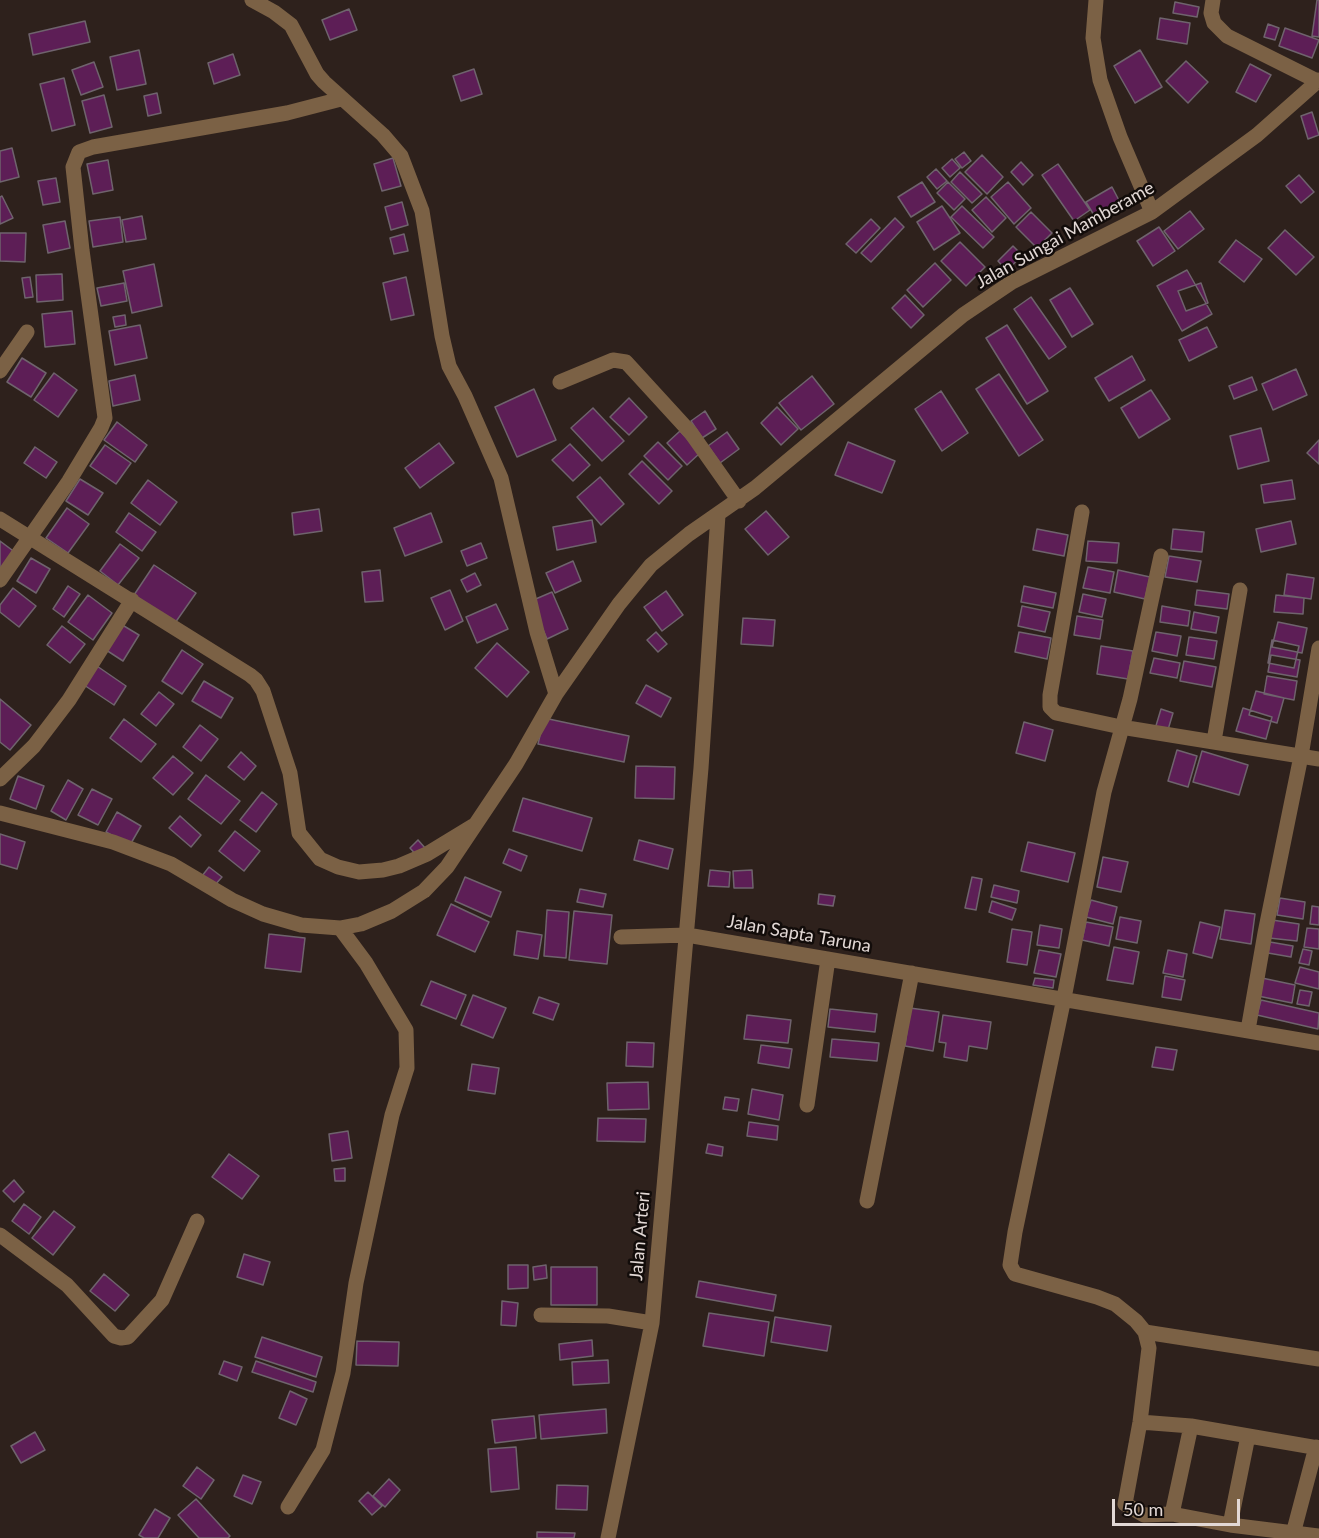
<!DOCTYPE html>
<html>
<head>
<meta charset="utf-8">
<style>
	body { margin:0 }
	#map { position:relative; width:1319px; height:1538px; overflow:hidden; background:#2e211c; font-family:Lato,sans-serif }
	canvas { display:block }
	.scale { position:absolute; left:1112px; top:1499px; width:128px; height:27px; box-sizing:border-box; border:3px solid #e2d8d5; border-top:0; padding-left:8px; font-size:18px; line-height:21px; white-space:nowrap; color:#e2d8d5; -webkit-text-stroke:4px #120c0a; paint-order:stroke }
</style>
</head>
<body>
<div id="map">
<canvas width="1319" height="1538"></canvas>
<div class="scale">50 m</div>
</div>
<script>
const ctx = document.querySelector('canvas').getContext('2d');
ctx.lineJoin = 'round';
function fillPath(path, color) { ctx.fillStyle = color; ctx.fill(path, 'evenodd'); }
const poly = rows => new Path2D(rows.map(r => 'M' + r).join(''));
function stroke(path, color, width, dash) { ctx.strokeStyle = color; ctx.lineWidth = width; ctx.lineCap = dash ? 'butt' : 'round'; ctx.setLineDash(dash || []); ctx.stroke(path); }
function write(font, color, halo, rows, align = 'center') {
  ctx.font = font + ' Lato,sans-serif'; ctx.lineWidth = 5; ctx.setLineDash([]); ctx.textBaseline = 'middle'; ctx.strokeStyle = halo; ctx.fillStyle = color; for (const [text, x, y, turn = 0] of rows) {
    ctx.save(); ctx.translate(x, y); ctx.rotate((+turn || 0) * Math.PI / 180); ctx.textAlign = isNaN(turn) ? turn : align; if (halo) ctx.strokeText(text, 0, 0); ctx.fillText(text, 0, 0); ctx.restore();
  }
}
const building = poly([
	[1317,0,1319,0,1319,37,1312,36,1317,0],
	[1175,2,1199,7,1197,17,1173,13,1175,2],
	[349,9,357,30,330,40,322,20,349,9],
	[1160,18,1190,23,1187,44,1157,39,1160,18],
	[85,21,90,42,33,55,29,34,85,21],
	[1268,24,1279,28,1275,40,1264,37,1268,24],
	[1285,28,1319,40,1312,58,1279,46,1285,28],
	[139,50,146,84,117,90,110,57,139,50],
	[1140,50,1162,87,1135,103,1114,66,1140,50],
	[233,54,240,75,214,84,208,63,233,54],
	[1186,61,1208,82,1188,103,1166,81,1186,61],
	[94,62,103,87,81,95,72,70,94,62],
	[1250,64,1271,75,1256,102,1236,92,1250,64],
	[474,69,482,94,461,101,453,76,474,69],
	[64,78,75,125,52,131,40,84,64,78],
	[157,93,161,113,148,116,144,96,157,93],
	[104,95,112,127,90,133,82,101,104,95],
	[1312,112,1319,135,1308,139,1301,116,1312,112],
	[12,148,19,177,0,182,0,151,12,148],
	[964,152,971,161,962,168,955,159,964,152],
	[982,155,1003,177,987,194,965,172,982,155],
	[393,158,401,186,382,191,374,164,393,158],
	[952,159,960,168,950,177,942,168,952,159],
	[108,160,113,190,93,194,87,164,108,160],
	[1021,162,1033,175,1023,185,1011,172,1021,162],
	[1058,164,1090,210,1074,221,1042,175,1058,164],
	[936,169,947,181,937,189,927,177,936,169],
	[960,172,982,194,972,203,951,182,960,172],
	[1299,175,1314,192,1301,203,1286,186,1299,175],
	[56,178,60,202,43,205,38,181,56,178],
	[922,182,935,202,911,217,898,197,922,182],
	[948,182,965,199,954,210,937,193,948,182],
	[1008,182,1031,208,1014,224,991,197,1008,182],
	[1112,187,1122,206,1097,220,1086,202,1112,187],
	[2,196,13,218,0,224,0,197,2,196],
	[986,197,1006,218,992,232,972,210,986,197],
	[402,202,408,225,391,230,385,207,402,202],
	[942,206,960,233,934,250,917,222,942,206],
	[962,206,994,237,983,248,951,217,962,206],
	[1190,211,1204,229,1178,249,1164,231,1190,211],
	[1031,212,1052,233,1037,248,1016,227,1031,212],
	[142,216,146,239,126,242,122,220,142,216],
	[120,217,123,242,93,247,89,221,120,217],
	[895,218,904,227,871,262,861,253,895,218],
	[871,219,880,228,856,253,846,244,871,219],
	[65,221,70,248,48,253,43,225,65,221],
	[1159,227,1175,251,1153,266,1137,241,1159,227],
	[1285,230,1314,257,1296,275,1268,248,1285,230],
	[0,233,26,233,25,262,0,261,0,233],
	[404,234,408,251,394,254,390,238,404,234],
	[1236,240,1262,259,1244,282,1219,262,1236,240],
	[960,242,985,267,966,286,941,261,960,242],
	[1013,246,1022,255,1007,271,998,261,1013,246],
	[935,263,951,280,923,307,907,290,935,263],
	[154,264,162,306,132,313,123,271,154,264],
	[1187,270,1212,314,1182,331,1157,286,1187,270],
	[62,274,63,300,37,302,36,275,62,274],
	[30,277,33,297,25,298,22,278,30,277],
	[406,277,414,315,391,320,383,283,406,277],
	[124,283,127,301,101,306,97,288,124,283],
	[1201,283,1208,303,1186,311,1178,291,1201,283],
	[1070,288,1093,324,1072,337,1050,300,1070,288],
	[905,295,924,315,911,328,892,308,905,295],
	[1031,297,1066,347,1049,359,1014,309,1031,297],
	[72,311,75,344,45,347,42,314,72,311],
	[125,315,126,325,115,327,113,317,125,315],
	[140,325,147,358,115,365,109,331,140,325],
	[1007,325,1048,391,1027,404,986,338,1007,325],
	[1207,327,1217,347,1189,361,1179,340,1207,327],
	[1132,356,1145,380,1109,401,1095,378,1132,356],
	[22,358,46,373,31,397,7,382,22,358],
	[1296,369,1307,395,1273,410,1262,384,1296,369],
	[54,373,77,390,58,417,34,400,54,373],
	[999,374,1043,440,1019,456,976,389,999,374],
	[135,375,140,400,113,406,109,381,135,375],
	[812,376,834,404,801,430,779,403,812,376],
	[1252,377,1257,390,1234,399,1229,386,1252,377],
	[534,389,556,440,517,457,495,407,534,389],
	[1151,390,1170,419,1139,438,1121,408,1151,390],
	[941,391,968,433,942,451,915,409,941,391],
	[629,398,647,417,629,435,610,417,629,398],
	[777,407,798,429,781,445,761,423,777,407],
	[593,408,624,441,602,461,571,428,593,408],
	[705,411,716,429,702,438,691,421,705,411],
	[117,422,147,445,135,462,104,440,117,422],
	[1261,428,1269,461,1238,469,1230,436,1261,428],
	[680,431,700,453,687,465,667,443,680,431],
	[727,432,739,449,720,463,708,446,727,432],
	[1319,440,1319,464,1307,453,1319,440],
	[658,442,682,466,668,480,644,456,658,442],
	[848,442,895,461,882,493,835,475,848,442],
	[439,443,454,463,420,488,405,468,439,443],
	[570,444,590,465,573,481,552,460,570,444],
	[105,445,131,463,116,484,90,466,105,445],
	[35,447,57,462,46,478,24,463,35,447],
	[642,461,672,491,659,504,629,474,642,461],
	[600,477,624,504,601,525,577,497,600,477],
	[80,479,103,493,88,515,66,501,80,479],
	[148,480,177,502,160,525,131,503,148,480],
	[1292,480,1295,499,1264,503,1261,485,1292,480],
	[67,508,89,524,68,553,46,538,67,508],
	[319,509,322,531,294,535,292,513,319,509],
	[766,511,789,537,768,555,745,529,766,511],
	[129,513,156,532,142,551,116,532,129,513],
	[431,513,442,542,405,556,394,528,431,513],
	[592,520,596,542,557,550,553,527,592,520],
	[1291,521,1296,544,1261,552,1256,529,1291,521],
	[1037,529,1068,535,1064,556,1033,550,1037,529],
	[1173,529,1204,532,1202,552,1171,549,1173,529],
	[0,541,16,553,0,574,0,541],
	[1088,541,1119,543,1117,563,1086,561,1088,541],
	[481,543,487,558,467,566,461,551,481,543],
	[120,544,139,558,118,585,100,571,120,544],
	[1169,556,1201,561,1197,582,1165,577,1169,556],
	[31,558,50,569,36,593,17,581,31,558],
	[573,561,581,581,555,593,546,573,573,561],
	[154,565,196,593,175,623,134,595,154,565],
	[1088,567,1114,572,1110,593,1083,588,1088,567],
	[380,570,383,601,365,602,362,572,380,570],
	[1118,570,1150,577,1145,599,1114,592,1118,570],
	[475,573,481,585,467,592,461,580,475,573],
	[1287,574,1314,578,1311,599,1284,595,1287,574],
	[68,586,80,594,64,617,53,609,68,586],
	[1024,586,1056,593,1053,608,1021,602,1024,586],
	[13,588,36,606,19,627,0,612,0,605,13,588],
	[450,590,463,621,445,630,431,598,450,590],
	[1197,590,1229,594,1227,609,1195,605,1197,590],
	[666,591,683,615,662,631,644,607,666,591],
	[552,592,568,629,547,639,531,601,552,592],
	[1083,594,1106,599,1102,617,1079,612,1083,594],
	[88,595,112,613,93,640,68,622,88,595],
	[1276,595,1304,598,1303,614,1274,612,1276,595],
	[496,604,508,629,477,643,466,617,496,604],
	[1022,606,1050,612,1045,632,1018,626,1022,606],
	[1162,606,1190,611,1188,626,1160,622,1162,606],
	[1194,612,1219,617,1216,633,1191,629,1194,612],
	[1077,616,1103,620,1100,639,1074,635,1077,616],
	[743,618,775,620,773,646,741,644,743,618],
	[1278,622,1307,628,1302,653,1272,647,1278,622],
	[119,623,139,635,123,661,103,648,119,623],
	[62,626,85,644,70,663,47,645,62,626],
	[656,632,667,644,658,652,647,640,656,632],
	[1019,632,1051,638,1047,659,1015,652,1019,632],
	[1156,632,1181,636,1177,656,1152,651,1156,632],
	[1189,637,1217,641,1214,659,1186,655,1189,637],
	[1272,640,1299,646,1294,668,1268,663,1272,640],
	[497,643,529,672,507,697,475,668,497,643],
	[1101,646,1133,651,1128,679,1097,674,1101,646],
	[182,650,203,664,182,694,162,681,182,650],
	[1271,655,1300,660,1297,677,1268,672,1271,655],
	[1154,658,1180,663,1177,678,1150,673,1154,658],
	[1184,661,1216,667,1212,687,1180,681,1184,661],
	[94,664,126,686,114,705,81,683,94,664],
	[1267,676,1297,681,1294,700,1264,694,1267,676],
	[204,681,233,698,221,718,192,701,204,681],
	[646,685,671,698,661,717,636,703,646,685],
	[1256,691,1284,698,1277,723,1249,715,1256,691],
	[159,692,174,704,156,726,141,714,159,692],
	[0,699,31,725,10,750,0,742,0,699],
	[1243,708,1272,717,1266,739,1236,731,1243,708],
	[1161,709,1173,713,1167,733,1155,729,1161,709],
	[544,718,629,736,624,762,538,744,544,718],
	[124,719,156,744,141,762,110,738,124,719],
	[1024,722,1053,730,1045,761,1016,753,1024,722],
	[200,725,218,739,201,761,183,747,200,725],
	[1177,750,1197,756,1188,787,1168,781,1177,750],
	[1202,751,1248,765,1239,795,1193,782,1202,751],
	[241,752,256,766,244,780,228,767,241,752],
	[173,756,193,773,173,795,153,778,173,756],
	[636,766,675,767,674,799,635,798,636,766],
	[206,775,240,801,221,824,188,799,206,775],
	[18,776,44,786,36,809,10,799,18,776],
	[68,780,83,789,66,820,51,811,68,780],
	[92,789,112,799,98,825,78,815,92,789],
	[262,792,277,804,256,832,240,820,262,792],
	[523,798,592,818,582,851,513,831,523,798],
	[117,812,141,826,130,845,106,832,117,812],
	[180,816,201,835,191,847,169,828,180,816],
	[235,831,260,851,244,871,219,851,235,831],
	[0,834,25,842,17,869,0,864,0,834],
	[418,840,426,849,418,857,410,848,418,840],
	[639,840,673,849,668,869,634,860,639,840],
	[1028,842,1075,853,1068,882,1021,871,1028,842],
	[509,849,527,856,521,871,503,863,509,849],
	[1103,857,1128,862,1121,892,1097,887,1103,857],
	[209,867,222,877,214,886,202,876,209,867],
	[710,870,730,872,729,887,708,886,710,870],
	[752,870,753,888,734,888,733,871,752,870],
	[465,877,501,892,491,917,455,901,465,877],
	[972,877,982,879,976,910,965,908,972,877],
	[994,885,1019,891,1017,903,991,897,994,885],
	[580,889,606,894,603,907,577,902,580,889],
	[819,894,835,896,833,906,818,904,819,894],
	[1280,898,1305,902,1303,919,1277,915,1280,898],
	[1091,900,1117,907,1113,924,1086,917,1091,900],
	[992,901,1016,909,1012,920,989,912,992,901],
	[451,904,489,922,475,952,437,935,451,904],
	[1312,906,1319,907,1319,925,1310,924,1312,906],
	[547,910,569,912,566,958,544,956,547,910],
	[1225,910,1255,914,1251,944,1220,939,1225,910],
	[574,911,612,915,607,964,569,960,574,911],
	[1120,917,1141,921,1137,943,1116,939,1120,917],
	[1272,920,1299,924,1297,941,1269,938,1272,920],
	[1086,922,1113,927,1109,946,1082,940,1086,922],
	[1200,922,1220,927,1212,958,1193,953,1200,922],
	[1040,925,1062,929,1059,948,1037,945,1040,925],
	[1307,928,1319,929,1319,949,1304,947,1307,928],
	[1012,929,1032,932,1027,965,1007,962,1012,929],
	[517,931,542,935,538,959,514,955,517,931],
	[269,934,305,938,301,972,265,968,269,934],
	[1270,942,1293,946,1291,957,1268,953,1270,942],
	[1114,947,1139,952,1133,984,1107,980,1114,947],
	[1303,949,1312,951,1309,965,1299,963,1303,949],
	[1039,950,1061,954,1056,977,1034,973,1039,950],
	[1168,950,1187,954,1183,977,1163,973,1168,950],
	[1300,967,1319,972,1319,989,1295,983,1300,967],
	[1165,976,1185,980,1181,1000,1162,997,1165,976],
	[1035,978,1054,980,1053,988,1033,985,1035,978],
	[1262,978,1295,985,1292,1003,1258,996,1262,978],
	[431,981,466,995,456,1019,421,1005,431,981],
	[1300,990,1312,992,1309,1006,1297,1004,1300,990],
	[473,995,506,1008,493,1038,461,1025,473,995],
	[539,997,559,1004,553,1020,533,1013,539,997],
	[1261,1000,1319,1013,1318,1029,1257,1015,1261,1000],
	[910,1008,939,1012,933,1051,905,1046,910,1008],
	[830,1009,877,1014,875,1032,828,1027,830,1009],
	[747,1015,791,1020,788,1043,744,1039,747,1015],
	[943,1015,991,1022,987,1049,969,1046,967,1061,944,1057,946,1043,939,1042,943,1015],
	[832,1039,879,1043,877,1061,830,1057,832,1039],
	[627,1042,654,1043,653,1067,626,1066,627,1042],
	[761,1045,792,1049,789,1068,758,1063,761,1045],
	[1156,1047,1177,1050,1173,1070,1152,1067,1156,1047],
	[472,1064,499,1068,495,1094,468,1090,472,1064],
	[648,1082,649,1109,608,1110,607,1083,648,1082],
	[752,1089,783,1095,779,1120,748,1114,752,1089],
	[725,1097,739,1099,737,1111,723,1109,725,1097],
	[598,1118,646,1119,645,1142,597,1141,598,1118],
	[749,1122,778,1126,777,1140,747,1136,749,1122],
	[348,1131,352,1158,332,1161,329,1134,348,1131],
	[708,1144,723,1147,722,1156,706,1153,708,1144],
	[229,1154,259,1176,242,1199,212,1177,229,1154],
	[345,1168,345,1181,335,1181,334,1169,345,1168],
	[14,1180,24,1192,14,1202,3,1191,14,1180],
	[24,1204,41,1217,29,1234,12,1221,24,1204],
	[54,1211,75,1227,53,1255,32,1238,54,1211],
	[244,1254,270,1262,263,1285,237,1277,244,1254],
	[508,1265,528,1265,528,1288,508,1289,508,1265],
	[546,1265,547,1278,534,1280,533,1267,546,1265],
	[551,1267,597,1267,597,1305,551,1305,551,1267],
	[104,1274,129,1295,115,1311,90,1291,104,1274],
	[699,1281,776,1295,773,1311,696,1297,699,1281],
	[502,1301,518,1303,516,1326,501,1325,502,1301],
	[709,1313,769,1322,764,1356,703,1346,709,1313],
	[775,1317,831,1326,827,1351,771,1342,775,1317],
	[262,1337,322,1357,316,1377,255,1357,262,1337],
	[592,1340,593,1356,560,1360,559,1344,592,1340],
	[357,1341,399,1342,398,1366,356,1365,357,1341],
	[608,1360,609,1383,573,1385,572,1362,608,1360],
	[224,1361,242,1367,237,1381,219,1374,224,1361],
	[256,1361,316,1382,313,1392,252,1372,256,1361],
	[290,1391,307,1399,296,1425,279,1418,290,1391],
	[606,1409,607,1433,541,1439,539,1415,606,1409],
	[534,1416,536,1438,495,1443,492,1420,534,1416],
	[35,1432,45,1450,21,1463,11,1446,35,1432],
	[516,1447,519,1489,491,1492,488,1449,516,1447],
	[197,1467,214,1480,201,1499,183,1486,197,1467],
	[243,1475,261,1482,252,1504,234,1496,243,1475],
	[389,1479,400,1490,385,1507,373,1496,389,1479],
	[557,1485,588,1486,587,1510,556,1509,557,1485],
	[368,1492,382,1506,372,1515,359,1501,368,1492],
	[196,1499,230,1536,228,1538,199,1538,178,1515,196,1499],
	[155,1509,170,1518,158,1538,144,1538,139,1535,155,1509],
	[537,1532,575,1533,574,1538,537,1538,537,1532]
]);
const minor = poly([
	[252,0,274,12,291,25,317,74,324,82,383,135,401,156,422,211,442,336,449,366,465,396,501,478,537,632,556,694],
	[1096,0,1093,38,1100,80,1120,137,1152,212],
	[1213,0,1211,13,1214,23,1227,36,1317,81],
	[0,371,27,332],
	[560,382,613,360,626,362,691,433,739,501],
	[1082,512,1050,695,1050,707,1056,713,1121,727,1319,759],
	[0,519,250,675,256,680,263,691,290,773,299,833,320,859,338,867,359,872,383,870,399,866,427,854,473,826],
	[1161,556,1130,699,1104,792,1064,998,1015,1232,1010,1265,1015,1274,1097,1297,1115,1304,1136,1321,1145,1332,1149,1348,1140,1422,1125,1504,1144,1515,1172,1514,1230,1525,1319,1536],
	[0,580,69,481,101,428,105,418,82,250,73,167,79,152,93,147,287,113,341,99],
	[1214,741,1240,590],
	[0,779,34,746,69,700,132,600],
	[0,813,113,842,171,864,232,900,263,914,301,925,340,928,361,924,392,911,424,891,447,867,516,764,556,694,619,604,651,565,689,534,755,488,963,315,1012,282,1152,212,1257,135,1319,80],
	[621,937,687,935,1319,1043],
	[1248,1030,1265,933,1301,756,1319,648],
	[807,1105,828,959],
	[867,1201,912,973],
	[0,1235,67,1285,114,1336,121,1338,128,1337,162,1300,197,1221],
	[541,1315,608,1316,652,1323],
	[1145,1332,1319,1359],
	[1140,1422,1191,1426,1319,1448],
	[288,1507,323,1450,343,1373,356,1283,392,1115,407,1068,406,1030,366,963,340,928],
	[1172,1514,1191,1426],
	[1230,1525,1248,1436],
	[1293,1534,1316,1447],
	[608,1538,652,1323,701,768,718,515]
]);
const streetNames = [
	["Jalan Sungai Mamberame",1065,235,-29],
	["Jalan Sapta Taruna",799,934,10],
	["Jalan Arteri",640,1236,-85]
];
fillPath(building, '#5d1e56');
stroke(building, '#6f636d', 1.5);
stroke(minor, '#7b6145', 15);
write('18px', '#e2d8d5', '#120c0a', streetNames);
</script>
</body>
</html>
